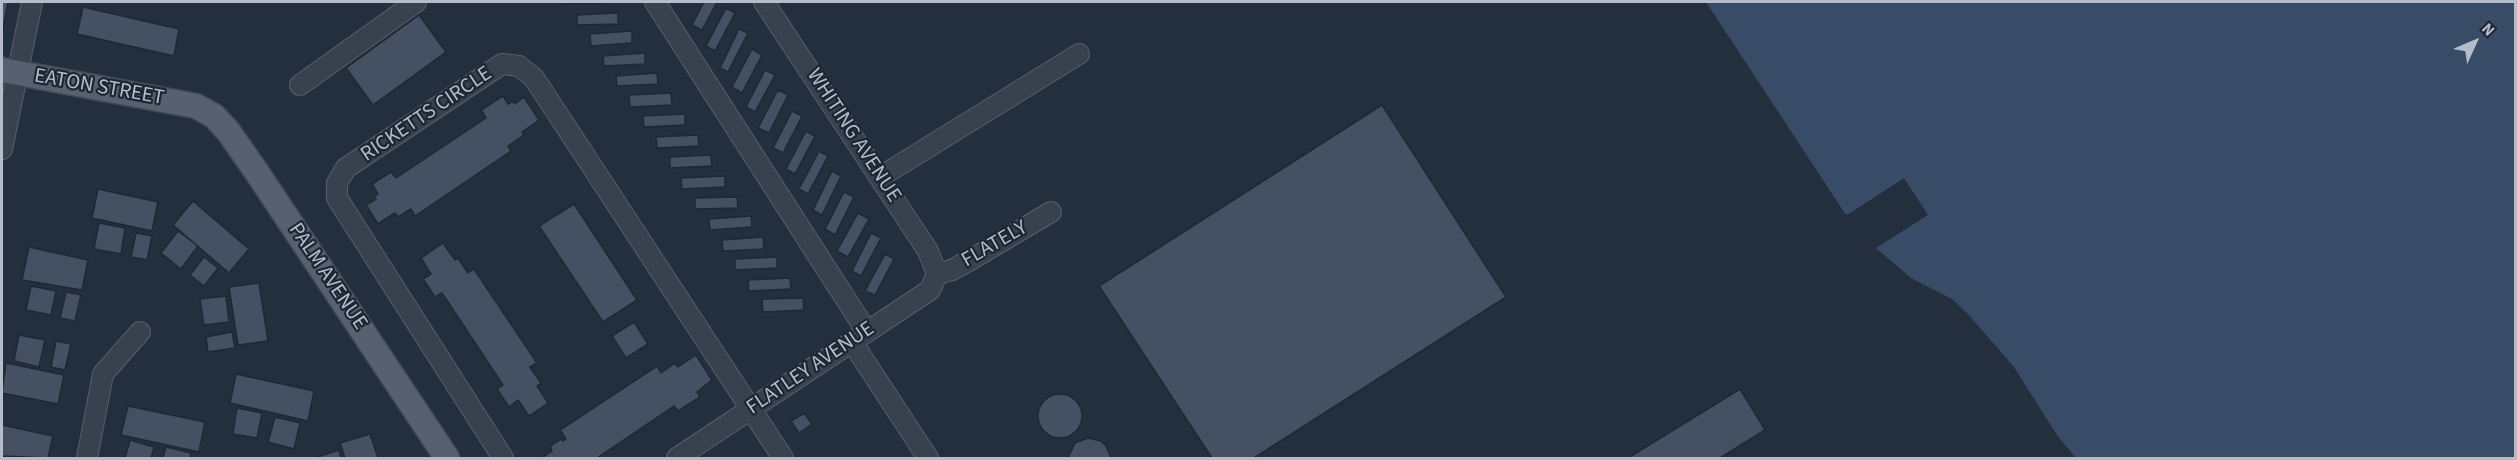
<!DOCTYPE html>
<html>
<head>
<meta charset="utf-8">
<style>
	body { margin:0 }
	#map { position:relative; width:2517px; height:460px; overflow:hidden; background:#242f3e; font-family:"Source Sans 3",sans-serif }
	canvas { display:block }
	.frame { position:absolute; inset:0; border:3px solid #b4bcc9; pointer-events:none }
	.north { position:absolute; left:2445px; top:12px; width:60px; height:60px; -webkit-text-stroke:4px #1d2633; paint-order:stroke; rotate:46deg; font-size:16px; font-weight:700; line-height:24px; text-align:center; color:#b4bcc9 }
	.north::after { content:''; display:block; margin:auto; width:21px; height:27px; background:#b4bcc9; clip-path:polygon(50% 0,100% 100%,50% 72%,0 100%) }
</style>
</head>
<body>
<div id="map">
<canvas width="2517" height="460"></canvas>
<div class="frame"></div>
<div class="north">N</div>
</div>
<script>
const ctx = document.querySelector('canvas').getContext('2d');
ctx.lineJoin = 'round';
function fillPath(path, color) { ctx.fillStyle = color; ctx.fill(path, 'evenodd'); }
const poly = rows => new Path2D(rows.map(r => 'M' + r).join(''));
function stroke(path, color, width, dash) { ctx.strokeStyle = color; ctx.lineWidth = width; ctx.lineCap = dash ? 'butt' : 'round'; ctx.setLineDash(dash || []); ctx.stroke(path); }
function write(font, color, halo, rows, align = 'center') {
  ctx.font = font + ' "Source Sans 3",sans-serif'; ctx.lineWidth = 4.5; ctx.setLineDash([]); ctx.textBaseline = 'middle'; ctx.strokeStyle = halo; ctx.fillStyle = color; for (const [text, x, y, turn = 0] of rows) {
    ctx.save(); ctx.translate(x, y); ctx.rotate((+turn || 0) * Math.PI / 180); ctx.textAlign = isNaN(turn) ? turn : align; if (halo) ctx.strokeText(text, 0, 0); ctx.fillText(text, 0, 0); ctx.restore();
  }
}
const water = poly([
	[1706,2,2515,2,2515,458,2066,458,2001,362,1959,314,1912,287,1875,248,1852,212,1846,215]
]);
const pier = poly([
	[1904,178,1928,215,1876,248,1911,278,1952,299,1969,315,2014,367,2057,435,2076,458,2063,458,1998,363,1957,316,1910,289,1868,254,1867,250,1871,247,1851,215,1847,218,1844,217]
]);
const building = poly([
	[2,2,8,2,2,33,2,2],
	[563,2,605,2,605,3,563,4,563,2],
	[704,2,717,2,702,30,692,25,704,2],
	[83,7,179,29,174,56,77,34,83,7],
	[726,8,735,13,715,51,706,46,726,8],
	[618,13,618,24,577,25,577,15,618,13],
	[419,15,446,52,373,105,346,68,419,15],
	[739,29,748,33,728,72,720,68,739,29],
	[632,31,632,43,591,46,590,34,632,31],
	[752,49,762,55,742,93,732,87,752,49],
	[645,53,645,64,604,66,603,56,645,53],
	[765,70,775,75,755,112,746,107,765,70],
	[657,73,658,84,617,86,616,76,657,73],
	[778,90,788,95,769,133,758,128,778,90],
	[671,93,672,105,630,107,629,95,671,93],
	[503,96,508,104,513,101,515,104,524,97,539,120,522,132,524,135,508,146,511,151,415,216,411,209,398,217,395,213,378,224,366,205,376,199,374,197,378,194,372,184,391,172,396,178,486,118,481,110,503,96],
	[1382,105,1506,297,1254,458,1212,458,1099,286,1382,105],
	[792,111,802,116,783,153,773,148,792,111],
	[685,114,685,125,644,127,643,116,685,114],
	[806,131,815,136,795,174,786,169,806,131],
	[698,135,699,146,657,148,656,137,698,135],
	[819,151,828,156,808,194,799,189,819,151],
	[711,155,712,166,670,168,670,157,711,155],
	[832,171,841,176,822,215,813,210,832,171],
	[725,176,725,187,682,189,681,178,725,176],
	[98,189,158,202,152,231,92,218,98,189],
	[844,192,854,197,835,235,825,229,844,192],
	[737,197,738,208,695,209,695,198,737,197],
	[193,201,249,249,229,273,173,225,193,201],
	[574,204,637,300,603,322,539,226,574,204],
	[858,213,869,219,848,257,837,251,858,213],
	[751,216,752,227,710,230,709,219,751,216],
	[99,223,125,228,121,254,94,249,99,223],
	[178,231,198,246,181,269,161,253,178,231],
	[136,233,152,236,147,260,131,257,136,233],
	[871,233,881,238,861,276,852,271,871,233],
	[763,237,764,249,723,251,722,240,763,237],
	[443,243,455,260,458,258,468,273,474,269,537,363,530,367,541,383,537,386,548,403,529,416,518,400,509,407,497,389,503,385,442,293,435,297,423,279,431,274,421,258,443,243],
	[29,247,88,260,82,290,22,280,29,247],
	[885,254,894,259,875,295,865,291,885,254],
	[204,257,218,268,204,286,190,275,204,257],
	[777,257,777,268,735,270,735,259,777,257],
	[790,278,791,289,749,291,748,280,790,278],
	[259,283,268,341,238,345,229,287,259,283],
	[31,286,56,291,51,315,26,310,31,286],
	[66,292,81,295,75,321,60,318,66,292],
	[226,296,229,322,204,325,200,299,226,296],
	[803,298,804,310,763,312,762,299,803,298],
	[634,322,648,344,626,358,612,336,634,322],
	[232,332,235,348,208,352,206,337,232,332],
	[19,335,45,340,39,367,14,361,19,335],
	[56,341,71,344,65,370,51,367,56,341],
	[696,355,712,380,697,392,700,397,678,411,674,406,597,458,541,458,552,451,550,446,561,439,563,441,566,439,560,430,657,366,661,373,675,363,678,367,696,355],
	[6,363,64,375,58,404,2,393,6,363],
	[236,374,314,391,308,421,230,403,236,374],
	[1740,389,1765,430,1720,458,1628,458,1740,389],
	'1038 416a22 22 0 1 1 44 0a22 22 0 1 1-44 0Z',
	[128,406,205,422,199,452,121,435,128,406],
	[237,408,262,413,257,438,233,434,237,408],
	[804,413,812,424,799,433,791,421,804,413],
	[275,417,300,423,294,449,268,442,275,417],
	[2,425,53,436,48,458,2,456,2,425],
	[370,434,378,458,345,458,340,443,370,434],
	[1088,438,1101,441,1106,446,1111,458,1068,458,1075,443,1088,438],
	[130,440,154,447,151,458,125,458,130,440],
	[166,447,191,453,190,458,163,458,166,447],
	[339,450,341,458,314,458,339,450]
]);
const minor = poly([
	[655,2,867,332],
	[764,2,928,251,937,274],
	[300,85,416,2],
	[2,149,32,2],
	[880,177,1079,54],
	[937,274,952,270,972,259,1051,212],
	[852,342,928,458],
	[87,458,103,374,140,332],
	[503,458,337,198,337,183,346,168,502,64,519,66,534,78,783,458],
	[677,458,930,290,937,274]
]);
const major = poly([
	[2,70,196,106,214,116,228,131,258,174,447,458]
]);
const streetNames = [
	["EATON STREET",99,88,10],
	["RICKETTS CIRCLE",427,115,-34],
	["WHITING AVENUE",853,136,57],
	["FLATELY",995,245,-30],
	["PALM AVENUE",327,277,56],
	["FLATLEY AVENUE",811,369,-34]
];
fillPath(water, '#394c67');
fillPath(pier, '#242f3e');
fillPath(building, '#455162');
stroke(building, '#1f2835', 1.5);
stroke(minor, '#565f6c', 22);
stroke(major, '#414a57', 27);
stroke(minor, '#38414e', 20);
stroke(major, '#56606e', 24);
write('21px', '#b4bcc9', '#1d2633', streetNames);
</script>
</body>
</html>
